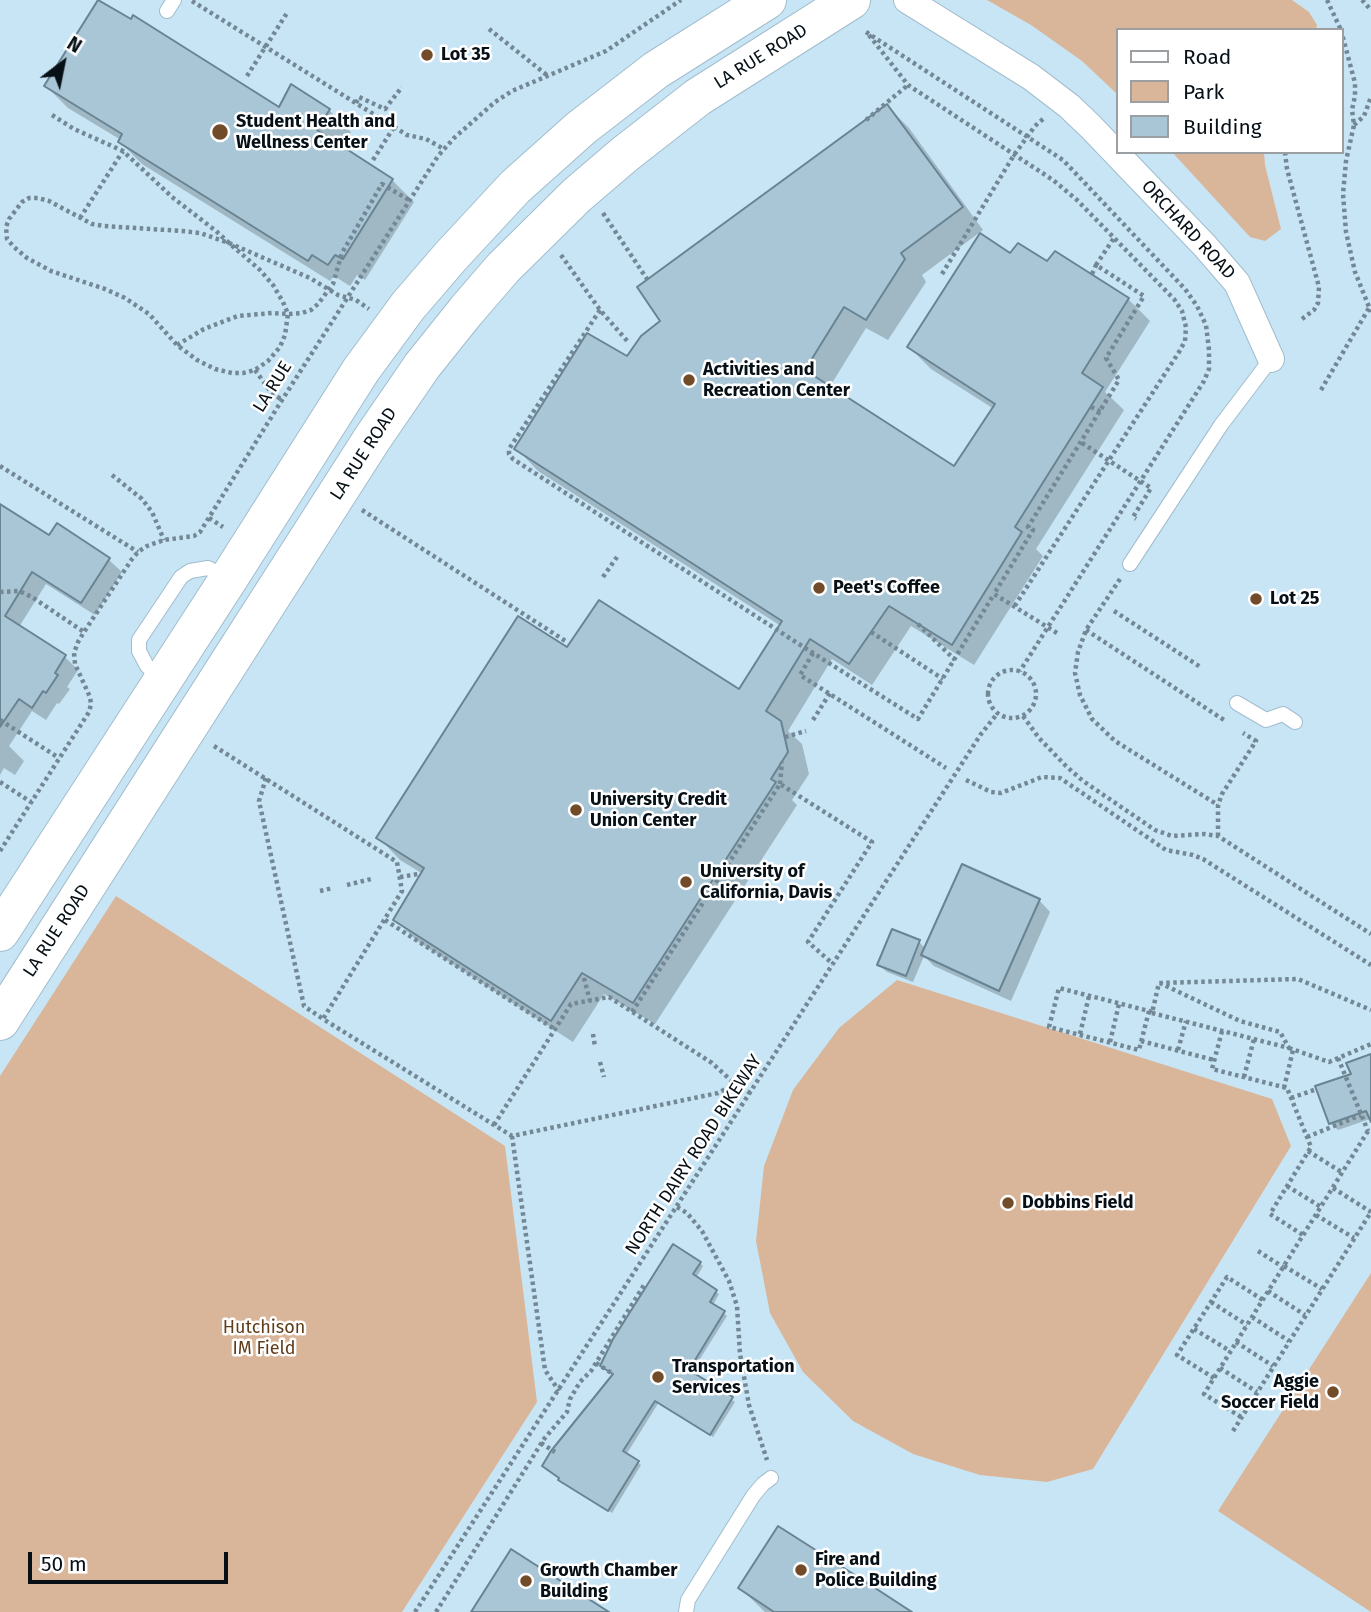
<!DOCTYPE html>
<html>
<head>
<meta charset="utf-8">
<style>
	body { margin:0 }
	#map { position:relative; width:1371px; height:1612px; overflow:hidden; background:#c8e5f6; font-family:"Fira Sans",sans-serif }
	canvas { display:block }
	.legend { position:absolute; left:1116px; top:28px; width:228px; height:126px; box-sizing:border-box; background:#fff; border:2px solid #9b9fa2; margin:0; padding:9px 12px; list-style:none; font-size:21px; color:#061016 }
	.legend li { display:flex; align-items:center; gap:14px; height:35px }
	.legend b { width:35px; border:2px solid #9b9fa2 }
	.north { position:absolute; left:28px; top:28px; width:70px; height:70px; -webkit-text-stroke:5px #fff; paint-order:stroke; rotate:32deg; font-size:19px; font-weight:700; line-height:28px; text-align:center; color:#061016 }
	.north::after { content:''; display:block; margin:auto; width:24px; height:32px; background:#061016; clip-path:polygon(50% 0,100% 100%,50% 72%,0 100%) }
	.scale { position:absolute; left:28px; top:1552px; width:200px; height:32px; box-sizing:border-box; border:4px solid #061016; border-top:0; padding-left:9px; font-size:21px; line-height:24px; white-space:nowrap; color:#061016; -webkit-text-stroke:5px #fff; paint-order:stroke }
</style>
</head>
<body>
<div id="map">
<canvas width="1371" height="1612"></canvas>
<ul class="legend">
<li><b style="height:9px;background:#fff"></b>Road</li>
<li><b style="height:19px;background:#d9b699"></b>Park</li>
<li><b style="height:19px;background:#a9c6d6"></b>Building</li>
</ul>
<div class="north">N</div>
<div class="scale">50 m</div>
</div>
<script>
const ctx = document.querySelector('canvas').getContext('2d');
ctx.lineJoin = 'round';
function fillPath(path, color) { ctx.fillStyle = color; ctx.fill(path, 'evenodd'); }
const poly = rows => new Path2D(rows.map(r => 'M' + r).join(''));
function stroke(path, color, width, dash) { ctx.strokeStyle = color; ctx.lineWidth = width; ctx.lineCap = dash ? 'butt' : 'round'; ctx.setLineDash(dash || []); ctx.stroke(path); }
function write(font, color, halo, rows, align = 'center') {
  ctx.font = font + ' "Fira Sans",sans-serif'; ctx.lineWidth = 5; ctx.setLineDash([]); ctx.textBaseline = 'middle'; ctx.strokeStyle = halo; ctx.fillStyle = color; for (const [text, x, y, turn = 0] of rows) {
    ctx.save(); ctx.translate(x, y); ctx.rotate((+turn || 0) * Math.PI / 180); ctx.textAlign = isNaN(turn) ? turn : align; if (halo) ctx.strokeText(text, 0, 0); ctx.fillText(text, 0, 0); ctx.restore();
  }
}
const green = poly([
	[987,0,1292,0,1309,12,1317,25,1316,30,1117,30,1117,94,1082,61,1031,25],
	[1172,152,1264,152,1265,165,1281,229,1265,241,1250,237],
	[116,896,505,1146,537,1402,402,1612,0,1612,0,1076],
	[897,980,1272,1099,1291,1146,1093,1469,1047,1482,980,1475,913,1454,853,1421,803,1372,770,1313,756,1241,764,1166,793,1090,839,1028],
	[1371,1273,1371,1612,1218,1511]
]);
const shadow = poly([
	[46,86,279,109,329,110,351,132,341,148,392,180,414,202,365,280,357,275,350,286,334,276,330,281,142,164,120,142,121,140,68,108],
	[887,106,909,128,983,230,922,275,926,282,888,340,866,328,829,388,955,468,994,409,931,369,909,347,1011,255,1048,263,1056,253,1128,299,1150,321,1105,392,1124,410,1036,549,1043,556,974,665,911,626,872,685,832,659,788,731,802,744,809,774,792,800,797,805,655,1024,604,994,573,1042,417,941,395,919,423,874,400,860,379,838,567,649,739,691,781,626,538,471,517,449,628,359,662,322],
	[0,506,49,538,58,526,109,560,122,572,95,615,46,584,19,627,65,657,78,670,67,687,70,689,59,704,57,703,46,720,32,711,9,746,24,761,15,775,4,768,0,775],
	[1039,900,1050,912,1011,1001,934,966,924,956,913,982,887,972,879,965,893,931,919,942,926,949],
	[1371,1056,1371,1120,1370,1119,1338,1130,1331,1123,1353,1075],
	[700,1263,703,1266,696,1278,719,1294,713,1305,727,1316,691,1373,735,1402,713,1437,659,1402,626,1455,641,1465,612,1513,560,1479],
	[740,1588,909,1612,765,1612]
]);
const building = poly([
	[98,0,131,19,133,15,279,107,291,84,330,109,317,130,393,179,343,259,335,255,328,265,312,255,308,261,118,142,122,134,44,86,98,0],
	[887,104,963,207,901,253,905,259,866,320,844,307,805,370,954,466,995,404,907,347,980,233,1010,253,1018,243,1047,261,1055,251,1129,298,1082,373,1103,387,1015,527,1022,532,952,645,889,606,849,664,810,639,766,711,781,721,788,752,771,779,776,782,633,1003,582,973,551,1021,393,920,424,868,376,838,518,616,567,647,599,600,739,689,782,621,514,449,587,333,627,356,641,336,660,321,637,287,887,104],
	[0,504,49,535,57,523,110,558,81,603,32,572,5,616,66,655,55,673,58,675,46,693,43,691,32,708,19,699,0,727,0,504],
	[962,864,1040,899,999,991,921,955,962,864],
	[892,929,920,940,906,976,877,965,892,929],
	[1371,1054,1371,1122,1366,1111,1329,1124,1315,1086,1351,1074,1346,1063,1371,1054],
	[673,1244,701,1262,693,1274,717,1290,710,1302,725,1311,689,1370,733,1397,710,1435,655,1401,623,1451,639,1461,608,1511,558,1480,559,1478,542,1466,551,1451,613,1374,600,1366,613,1339,673,1244],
	[778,1526,869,1584,912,1612,774,1612,738,1588,778,1526],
	[511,1549,609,1612,471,1612,511,1549]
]);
const path = poly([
	[1327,0,1341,30],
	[1362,0,1371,10],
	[192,1,407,135,426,139,444,149],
	[489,29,548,76],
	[1341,30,1355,83,1355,96,1352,110,1354,125,1346,161,1343,194,1346,232,1355,272,1371,312],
	[866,32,1063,160,1185,289,1197,306,1206,325,1209,350,1209,369,1204,381,1020,671],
	[869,35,908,85,1053,180,1076,199,1174,299,1182,311,1186,327,1185,341,1179,352,1014,607],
	[247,76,287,13],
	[356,103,359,97,385,109,402,87],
	[52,115,74,129,123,151,172,197,216,231,229,243,260,270,273,285,283,302,288,314,285,335,280,347,268,361,255,370,243,373,232,373,215,369,197,360,177,345,149,314,125,298,105,289,51,271,27,258,14,247,7,239,6,227,9,219,22,202,29,198,38,198,49,201,92,224,104,226,182,231,200,233,229,243,310,278,338,295,356,300,369,309],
	[866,120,908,85],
	[1354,125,1364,116,1371,97],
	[1285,152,1287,169,1319,287,1318,303,1314,310,1302,319],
	[373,160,394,127],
	[603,213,647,279],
	[80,218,123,151],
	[561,255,600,310,629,343],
	[942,274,1014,155,1035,126,1043,119],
	[1092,274,1096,265],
	[600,310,509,449,509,454,513,459,805,648,918,719,994,594],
	[177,345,204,329,238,316,272,313,288,314,302,313,311,310,318,304,333,284,342,253,382,184,409,200],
	[255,370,271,392,282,400],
	[1321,390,1369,308],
	[1091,407,1101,412],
	[1082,443,1151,488,1133,517,1136,519],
	[0,466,138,552],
	[112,475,142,499,152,512,164,540],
	[362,510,567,642],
	[209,518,223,527],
	[603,577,617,557],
	[1120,579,1086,630,1078,652,1075,673,1080,695,1092,719,1115,741,1218,805],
	[0,592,19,591,32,597,84,632],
	[1114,611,1202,668],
	[918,624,955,660],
	[1086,630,1224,720],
	[871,632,943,679],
	[1057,633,994,594,1033,530,1028,527,1119,380,1106,358,1144,296,1096,265,1114,238],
	[813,653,800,675,946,768],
	'988 694a24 24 0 1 1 48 0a24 24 0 1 1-48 0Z',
	[1023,716,1039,738,1066,766,1083,781,1155,830,1172,836,1204,834,1218,836,1371,934],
	[0,720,59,758],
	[813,720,830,693],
	[785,737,806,731],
	[214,746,397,862,402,891,323,1019,512,1136,718,1093,735,1084],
	[266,778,259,801,304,1006,323,1019],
	[966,780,991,792,1001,793,1042,777,1060,778,1166,850,1193,855,1203,859,1371,965],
	[0,782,31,802],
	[780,784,782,762],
	[1218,836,1218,805,1222,794,1256,741,1243,733],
	[0,851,89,712,91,704,90,697,75,664,74,653,78,642,84,632,132,559,138,552,147,546,164,540,194,536,200,532,282,400,438,156,454,138,495,102,512,91,606,51,681,0],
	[400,877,418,874],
	[347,885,371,879],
	[320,891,333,888],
	[385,920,556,1030],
	[584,978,590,1001],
	[1149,1011,1139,1050,1049,1027,1059,988,1149,1011,1152,1013,1159,983,1298,979,1371,1010],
	[632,1012,780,784,872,842,808,942,833,964],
	[1152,1013,1289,1048,1280,1032,1240,1021,1160,983],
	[1222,1031,1212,1069,1287,1088,1307,1137,1311,1147,1270,1214,1303,1235],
	[593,1034,595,1047],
	[1080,1034,1089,996],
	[1141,1041,1214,1060],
	[1110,1042,1119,1004],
	[1289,1048,1329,1062,1371,1044],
	[1178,1050,1186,1021],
	[1338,1058,1368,1131],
	[600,1062,604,1077],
	[1244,1077,1254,1039],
	[1284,1088,1293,1050],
	[1291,1098,1314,1090],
	[494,1125,571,1004,609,997,712,1063,735,1084,750,1093],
	[512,1136,545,1370,559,1391],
	[1307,1137,1361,1115],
	[1308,1151,1343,1173],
	[1287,1186,1321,1207],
	[1333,1188,1371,1212],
	[677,1207,687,1213,702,1231,729,1281,737,1306,740,1354,749,1405,767,1460],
	[1316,1215,1354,1238],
	[1258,1251,1283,1267],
	[1284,1266,1322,1289],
	[1268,1291,1305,1315],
	[1211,1302,1247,1325],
	[1252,1317,1289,1341],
	[1194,1329,1230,1351],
	[1236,1342,1273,1366],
	[596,1363,613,1374],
	[1220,1368,1257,1392],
	[1214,1378,1177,1355,1227,1277,1263,1300],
	[1241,1417,1204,1394,1368,1131,1371,1131],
	[1233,1431,1371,1212],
	[541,1443,555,1452],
	[415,1612,961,765,981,734,997,714],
	[436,1612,544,1439,567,1412,570,1399,580,1382,591,1371,644,1285]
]);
const lane = poly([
	[167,11,174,0],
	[1130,564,1221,425,1271,359],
	[162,681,147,666,139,651,139,640,181,577,190,571,208,568,228,578],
	[1237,703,1266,720,1283,714,1295,722],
	[686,1612,688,1600,753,1496,763,1484,771,1478]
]);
const street = poly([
	[907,0,1031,77,1069,106,1091,127,1205,246,1237,283,1271,359]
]);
const secondary = poly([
	[0,932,229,578,361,370,408,306,451,256,515,187,581,128,656,70,767,0],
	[0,1021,372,439,422,366,466,311,503,268,577,195,625,154,698,97,851,0]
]);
const markers = [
	[427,55,7,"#724c29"],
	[220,132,9,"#724c29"],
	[689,380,7,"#724c29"],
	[819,588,7,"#724c29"],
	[1256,599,7,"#724c29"],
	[576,810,7,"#724c29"],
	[686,882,7,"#724c29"],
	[1008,1203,7,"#724c29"],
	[658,1377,7,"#724c29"],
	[1333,1392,7,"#724c29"],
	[801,1570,7,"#724c29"],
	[526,1581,7,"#724c29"]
];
const poiNames = [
	["Lot 35",441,55],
	["Student Health and",236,122],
	["Wellness Center",236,143],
	["Activities and",703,370],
	["Recreation Center",703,391],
	["Peet's Coffee",833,588],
	["Lot 25",1270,599],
	["University Credit",590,800],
	["Union Center",590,821],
	["University of",700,872],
	["California, Davis",700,893],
	["Dobbins Field",1022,1203],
	["Transportation",672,1367],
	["Services",672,1388],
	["Aggie",1319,1382,"right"],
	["Soccer Field",1319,1403,"right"],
	["Fire and",815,1560],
	["Police Building",815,1581],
	["Growth Chamber",540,1571],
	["Building",540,1592]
];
const streetNames = [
	["LA RUE ROAD",761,57,-32],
	["ORCHARD ROAD",1188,230,47],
	["LA RUE",273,387,-58],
	["LA RUE ROAD",364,454,-57],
	["LA RUE ROAD",57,931,-57],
	["NORTH DAIRY ROAD BIKEWAY",694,1155,-57]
];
const parkNames = [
	["Hutchison",264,1328],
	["IM Field",264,1349]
];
fillPath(green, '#d9b699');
fillPath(shadow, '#0003');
fillPath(building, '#a9c6d6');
stroke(building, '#688392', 2);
stroke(lane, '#a1bdcd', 16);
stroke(street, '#a1bdcd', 28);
stroke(secondary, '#a1bdcd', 40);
stroke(path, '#738894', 4.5, [3.5, 3.5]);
stroke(lane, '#fff', 14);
stroke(street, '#fff', 26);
stroke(secondary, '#fff', 38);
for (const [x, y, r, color] of markers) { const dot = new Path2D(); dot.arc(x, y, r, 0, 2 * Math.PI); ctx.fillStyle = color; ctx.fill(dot); stroke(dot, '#fff', 2.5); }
write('bold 18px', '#061016', '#fff', poiNames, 'left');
write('18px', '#061016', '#fff', streetNames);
write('18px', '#603c1a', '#fff', parkNames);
</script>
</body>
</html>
